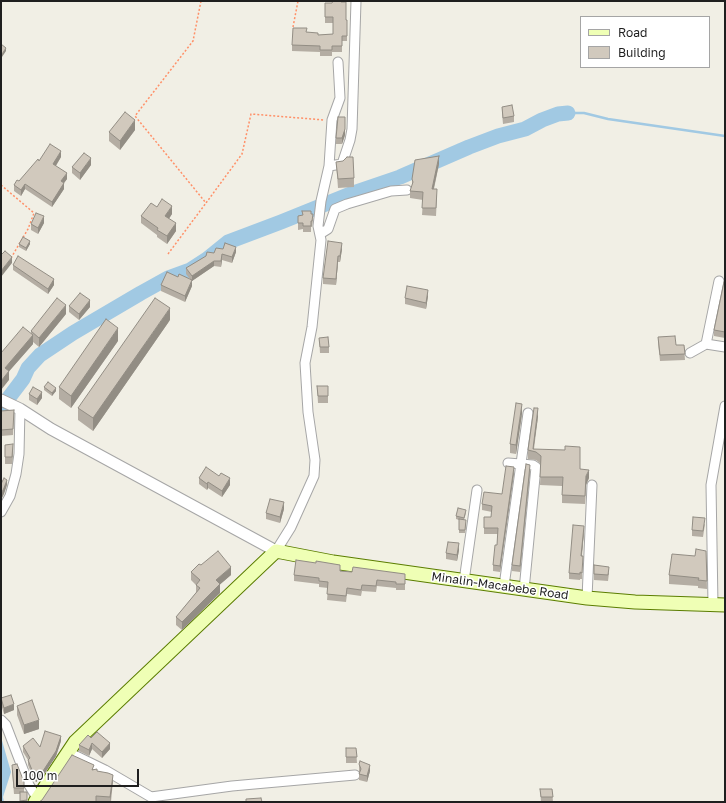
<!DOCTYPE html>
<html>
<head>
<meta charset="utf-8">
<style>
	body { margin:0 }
	#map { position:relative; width:726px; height:803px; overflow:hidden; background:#f1efe5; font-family:"Golos Text",sans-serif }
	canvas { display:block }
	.frame { position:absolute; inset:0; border:2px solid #1f1f1f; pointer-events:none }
	.legend { position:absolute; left:580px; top:16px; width:130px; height:52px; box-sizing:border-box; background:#fff; border:1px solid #a5a5a5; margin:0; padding:5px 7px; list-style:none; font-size:12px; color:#1f1f1f }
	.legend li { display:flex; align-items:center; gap:8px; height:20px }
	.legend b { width:20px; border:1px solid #a5a5a5 }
	.scale { position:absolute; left:16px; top:769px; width:123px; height:18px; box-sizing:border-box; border:2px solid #1f1f1f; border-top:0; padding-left:5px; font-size:12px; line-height:14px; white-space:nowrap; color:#1f1f1f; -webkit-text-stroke:3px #fff; paint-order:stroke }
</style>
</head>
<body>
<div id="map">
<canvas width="726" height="803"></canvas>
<div class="frame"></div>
<ul class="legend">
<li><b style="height:5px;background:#efffb5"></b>Road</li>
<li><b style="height:11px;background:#d1c9bd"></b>Building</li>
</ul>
<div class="scale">100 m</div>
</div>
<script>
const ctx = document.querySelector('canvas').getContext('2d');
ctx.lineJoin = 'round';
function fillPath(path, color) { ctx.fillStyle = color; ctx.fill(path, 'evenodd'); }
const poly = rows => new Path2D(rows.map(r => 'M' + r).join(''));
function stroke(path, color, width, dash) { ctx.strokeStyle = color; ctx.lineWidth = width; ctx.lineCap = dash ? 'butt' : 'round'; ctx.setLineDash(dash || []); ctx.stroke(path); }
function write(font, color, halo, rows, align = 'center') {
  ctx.font = font + ' "Golos Text",sans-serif'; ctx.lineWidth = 3; ctx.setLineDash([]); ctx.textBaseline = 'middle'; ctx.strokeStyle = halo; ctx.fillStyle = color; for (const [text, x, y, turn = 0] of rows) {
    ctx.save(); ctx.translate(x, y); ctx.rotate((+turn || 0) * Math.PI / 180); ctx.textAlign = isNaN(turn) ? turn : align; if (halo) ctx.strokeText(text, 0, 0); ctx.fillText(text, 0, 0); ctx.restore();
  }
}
const water = poly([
	[1,737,11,772,3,797,4,802,1,802]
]);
const stream = poly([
	[568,113,584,113,608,119,725,136]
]);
const river = poly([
	[1,408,23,379,28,368,40,355,73,333,141,293,168,278,190,270,207,259,228,242,281,222,353,193,400,177,469,147,498,136,525,129,542,120,558,114,568,113]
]);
const path = poly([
	[201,1,193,41,135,116,206,203,242,154,251,114,324,120],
	[293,27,298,1],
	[1,185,34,213,28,229,11,258],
	[168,254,206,203]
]);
const minor = poly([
	[329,166,332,120,340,98,338,62],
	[320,234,328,229,335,209,347,204,391,191,407,190],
	[706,344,719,281],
	[690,353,706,344,725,347],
	[508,463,533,465,536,467,524,590],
	[1,512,10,496,16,474,19,454,20,409],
	[276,551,291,527,314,476,315,460,308,412,305,363,312,327,321,240,318,226,321,201,329,166,342,164,350,140,352,129,356,1],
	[464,581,477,490],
	[504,586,528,413],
	[587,598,592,485],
	[713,605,711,485,725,406],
	[1,720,6,725,29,785,37,798],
	[68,752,105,770,151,797,232,786,355,775]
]);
const tertiary = poly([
	[1,400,20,409,51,429,276,551]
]);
const secondary = poly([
	[35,802,75,742,276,551,333,562,587,598,635,602,725,605]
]);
const wall = poly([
	[342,2,346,20,347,20,347,41,342,41,342,52,332,52,332,56,320,56,320,52,292,51,292,45,307,32,318,35,333,34,333,23,325,23,325,3,332,3],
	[502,107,514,116,514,122,503,124,502,113],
	[135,130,120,150,109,141,109,132],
	[345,135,342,144,336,144,336,138],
	[61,157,56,166,67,179,64,183,64,189,52,207,25,189,21,196,14,191,14,185,19,181,39,161],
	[336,162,354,178,354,187,338,188],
	[439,164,434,189,437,196,436,216,422,215,423,200,410,198,410,191,412,186,412,179],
	[91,165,80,180,72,173,72,167],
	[157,207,172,214,169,219,176,231,167,244,157,237,157,235,141,223,141,216],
	[311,214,313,220,312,227,311,227,311,232,303,232,303,229,298,230,298,216],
	[44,223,38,234,31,230,31,224],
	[19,244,30,244,26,251,19,247],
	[342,249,340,262,338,262,336,285,323,284,323,278],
	[236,252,232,263,222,260,221,267,214,266,192,281,192,286,185,302,161,291,161,285,178,277,190,279,186,274,186,268,214,253],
	[13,265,54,285,48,294,13,270],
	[725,282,725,338,714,336,714,330],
	[428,296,426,309,405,304,405,298],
	[69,306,90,307,79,320,69,312],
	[66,314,39,347,33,342,33,344,9,371,9,380,1,353,31,333,31,331],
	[170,320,93,431,78,420,78,408],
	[658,337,676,345,684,345,685,360,660,361,658,343],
	[319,338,329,347,329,353,320,353],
	[118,341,71,408,59,399,59,387],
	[317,386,328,396,328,403,318,403],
	[44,387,56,391,52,396,44,390],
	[29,394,42,398,37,405,29,400],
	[14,410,13,435,1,436,1,411],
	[522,414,516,454,510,453,510,444],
	[538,417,534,449,580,469,589,478,586,485,585,504,562,503,562,486,540,485,541,464,536,460,528,459,528,450],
	[5,445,13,451,12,464,5,464],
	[530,471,520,572,512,571,512,565],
	[514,473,500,572,493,571,493,565,497,545,498,534,484,534,484,517,491,517,492,512,482,510,482,504,502,494],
	[199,478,230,485,222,497,208,488,207,490,199,484],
	[284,509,280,523,266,519,266,513],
	[466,513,464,520,466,523,465,533,459,533,459,520,456,519,456,516],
	[705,524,703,537,692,536,692,530],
	[584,532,582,556,582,579,580,579,580,580,569,579,569,573],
	[459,550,457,561,446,559,446,553],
	[706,551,707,589,698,588,698,586,669,584,669,575,695,556],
	[201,565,231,575,220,584,220,593,182,630,176,625,176,617,196,593,196,585,191,580,191,572],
	[594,565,609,573,608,581,594,580],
	[340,571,352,572,405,574,405,590,396,590,396,588,377,586,376,592,362,591,361,596,347,594,346,602,327,600,328,588,319,587,319,584,294,581,294,575],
	[1,698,14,710,4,714,1,704],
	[17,706,39,729,24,734,17,715],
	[91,738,110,749,102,758,92,749,89,756,79,751,79,745],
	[61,741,56,756,43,776,36,782,34,780,28,765,28,760,23,752,23,746,40,747],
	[346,748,356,748,357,763,346,763],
	[359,764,370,771,367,782,359,780],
	[12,765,24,782,24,792,27,792,27,802,20,802,20,794,14,794,12,771],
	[94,769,113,781,111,802,39,802],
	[540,789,552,789,553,802,541,802]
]);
const shadedWall = poly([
	[6,48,6,51,2,57,2,54],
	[345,117,345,135,342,144,342,138],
	[135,120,135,130,120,150,120,141],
	[61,151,61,157,53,170,53,164],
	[439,156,439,164,432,196,432,189],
	[91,158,91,165,80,180,80,173],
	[67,173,67,179,61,187,61,181],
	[64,183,64,189,52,207,52,202],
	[25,184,25,189,21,196,21,190],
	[172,206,172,214,165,224,165,216],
	[44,216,44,223,38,234,38,228],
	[176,223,176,231,167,244,167,236],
	[30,241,30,244,26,251,26,248],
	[342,243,342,249,340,262,340,256],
	[236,247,236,252,232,263,232,257],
	[222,254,222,260,221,267,221,261],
	[338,256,338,262,336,285,336,279],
	[12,257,12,263,1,277,1,271],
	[214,261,214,266,192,281,192,286,185,302,185,296,192,281,192,276],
	[54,279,54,285,48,294,48,289],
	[428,290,428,296,426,309,426,303],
	[90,300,90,307,79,320,79,314],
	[66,305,66,314,39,347,39,338],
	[170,308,170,320,93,431,93,418],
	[118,328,118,341,71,408,71,396],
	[33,335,33,344,5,376,5,368],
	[9,371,9,380,1,390,1,381],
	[56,388,56,391,52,396,52,393],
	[42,392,42,398,37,405,37,399],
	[522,404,522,414,516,454,516,445],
	[538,408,538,417,533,451,533,449],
	[13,444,13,451,12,464,12,457],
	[530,465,530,471,520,572,520,566],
	[514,467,514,473,500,572,500,566],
	[589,470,589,478,586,485,585,504,586,476],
	[230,478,230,485,222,497,222,491],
	[7,480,7,485,4,494,1,500,1,494],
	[208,482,208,488,207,490,207,484],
	[284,502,284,509,280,523,280,517],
	[584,526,584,532,581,562,581,556],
	[459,543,459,550,457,561,457,555],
	[231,567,231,575,216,588,216,580],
	[220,584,220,593,182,630,182,622],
	[14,704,14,710,4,714,4,708],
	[39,720,39,729,24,734,24,725],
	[61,736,61,741,56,756,43,776,36,782,36,777],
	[92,743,92,749,89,756,89,750],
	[110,743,110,749,102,758,102,752],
	[370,765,370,771,367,782,367,776],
	[113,775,113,781,110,802,110,797]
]);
const building = poly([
	[333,1,341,1,341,2,346,2,346,20,347,20,347,36,342,36,342,46,332,46,332,50,320,50,320,46,292,45,293,28,307,28,306,32,318,33,318,35,333,34,333,17,325,17,325,3,332,3,333,1],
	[1,44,6,48,2,54,1,53,1,44],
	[512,105,514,116,503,118,502,107,512,105],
	[125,112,135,120,120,141,109,132,125,112],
	[338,117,345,117,345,129,342,138,336,138,338,117],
	[50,144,61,151,53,164,67,173,61,181,64,183,52,202,25,184,21,190,14,185,17,180,19,181,38,159,39,161,50,144],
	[84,153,91,158,80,173,72,167,84,153],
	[439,156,432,189,437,189,436,208,422,208,423,192,410,191,413,182,412,179,415,160,439,156],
	[347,157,353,157,354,178,338,179,336,162,343,161,347,157],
	[162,199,172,206,165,216,176,223,167,236,157,230,158,228,141,216,151,203,157,207,162,199],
	[302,211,311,211,311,214,313,214,312,221,311,221,311,226,303,226,303,223,298,223,298,216,303,215,302,211],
	[36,213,44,216,38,228,31,224,36,213],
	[23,237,30,241,26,248,19,244,23,237],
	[328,241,342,243,340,256,338,256,336,279,323,278,328,241],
	[225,243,236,247,232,257,222,254,221,261,214,261,192,276,186,268,206,256,207,252,214,253,216,248,223,249,225,243],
	[5,251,12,257,1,271,1,255,5,251],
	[18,256,54,279,48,289,13,265,18,256],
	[167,272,178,277,179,274,192,280,185,296,161,285,167,272],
	[724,282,725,282,725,332,714,330,724,282],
	[407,286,428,290,426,303,405,298,407,286],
	[80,293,90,300,79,314,69,306,80,293],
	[57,298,66,305,39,338,31,331,57,298],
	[155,298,170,308,93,418,78,408,155,298],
	[106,319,118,328,71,396,59,387,106,319],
	[23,327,33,335,5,368,9,371,1,381,1,353,23,327],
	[675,336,676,345,684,345,685,354,660,355,658,337,675,336],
	[328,337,329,347,320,347,319,338,328,337],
	[48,382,56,388,52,393,44,387,48,382],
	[317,386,328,386,328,396,318,396,317,386],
	[33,387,42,392,37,399,29,394,33,387],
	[516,403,522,404,516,445,510,444,516,403],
	[534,408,538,408,533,449,565,450,565,446,580,447,580,469,589,470,586,476,585,496,562,495,563,477,540,477,541,456,536,452,528,450,534,408],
	[14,410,13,429,1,430,1,411,14,410],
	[13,444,12,457,5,457,5,445,13,444],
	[526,464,530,465,520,566,512,565,526,464],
	[506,466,514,467,500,566,493,565,495,545,497,545,498,528,484,528,484,517,491,517,492,506,482,504,484,492,502,494,506,466],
	[206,467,219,476,221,473,230,478,222,491,208,482,207,484,199,478,206,467],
	[4,478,7,480,4,488,1,494,1,484,4,478],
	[270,499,284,502,280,517,266,513,270,499],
	[458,508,466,510,464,518,456,516,458,508],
	[693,517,705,518,703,531,692,530,693,517],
	[459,519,466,520,465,530,459,530,459,519],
	[573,525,584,526,581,556,583,556,582,573,580,572,580,574,569,573,573,525],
	[448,542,459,543,457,555,446,553,448,542],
	[696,549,706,551,707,581,698,580,699,578,669,575,672,554,695,556,696,549],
	[218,551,231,567,216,580,220,584,182,622,176,617,200,588,196,585,200,580,191,572,199,564,201,565,218,551],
	[296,560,316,563,316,561,340,565,340,571,352,572,353,567,405,574,405,584,396,584,396,582,377,580,376,586,362,585,361,590,347,588,346,596,327,594,328,582,319,581,319,578,294,575,296,560],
	[594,565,609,567,608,575,594,574,594,565],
	[11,695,14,704,4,708,1,698,11,695],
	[32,700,39,720,24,725,17,706,32,700],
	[45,731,61,736,56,751,43,771,36,777,34,775,28,760,30,758,23,746,33,738,40,747,45,731],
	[97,732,110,743,102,752,92,743,89,750,79,745,88,735,91,738,97,732],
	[346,748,356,748,357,757,346,757,346,748],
	[72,755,94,765,92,770,97,769,97,771,108,773,113,775,110,797,96,796,96,802,39,802,42,800,72,755],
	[360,761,370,765,367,776,359,774,361,769,359,764,360,761],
	[17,764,24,782,24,788,14,788,12,765,17,764],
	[540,789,552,789,553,797,541,797,540,789],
	[20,792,27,792,27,800,20,801,20,792],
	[261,798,262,802,246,802,246,799,261,798]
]);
const streetNames = [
	["Minalin-Macabebe Road",500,586,8]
];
fillPath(water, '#a1c9e3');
stroke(stream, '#a1c9e3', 2.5);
stroke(river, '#a1c9e3', 15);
stroke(minor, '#a6a6a6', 11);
stroke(tertiary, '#a6a6a6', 13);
stroke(secondary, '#5b7d00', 15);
stroke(path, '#ff9068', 1.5, [2, 2]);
stroke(minor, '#fff', 9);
stroke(tertiary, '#fff', 11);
stroke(secondary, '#efffb5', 13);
fillPath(wall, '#b4ada3');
fillPath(shadedWall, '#928d84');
fillPath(building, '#d1c9bd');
stroke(building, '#928d84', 1);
write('12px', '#1f1f1f', '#fff', streetNames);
</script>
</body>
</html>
